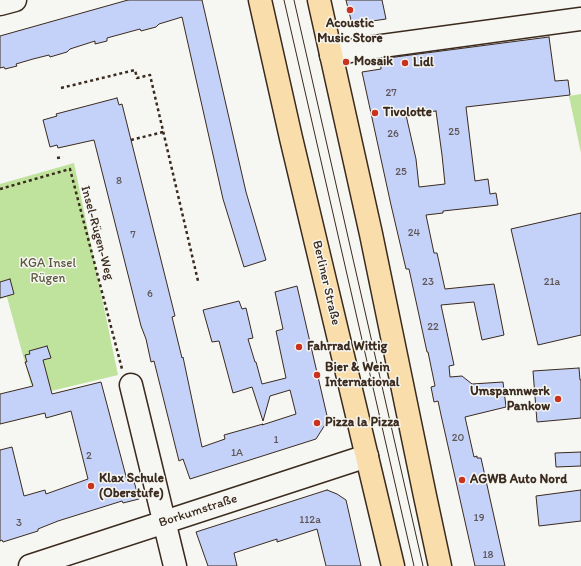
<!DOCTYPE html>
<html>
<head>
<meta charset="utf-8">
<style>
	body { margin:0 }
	canvas { display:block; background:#f6f6f2 }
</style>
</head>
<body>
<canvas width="581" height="566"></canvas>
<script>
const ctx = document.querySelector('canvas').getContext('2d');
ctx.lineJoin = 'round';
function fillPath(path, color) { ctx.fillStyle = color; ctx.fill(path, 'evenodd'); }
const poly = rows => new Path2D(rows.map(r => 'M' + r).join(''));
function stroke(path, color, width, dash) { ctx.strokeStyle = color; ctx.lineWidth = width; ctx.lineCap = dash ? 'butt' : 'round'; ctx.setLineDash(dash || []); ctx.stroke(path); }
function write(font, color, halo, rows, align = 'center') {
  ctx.font = font + ' Itim,sans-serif'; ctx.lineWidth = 3; ctx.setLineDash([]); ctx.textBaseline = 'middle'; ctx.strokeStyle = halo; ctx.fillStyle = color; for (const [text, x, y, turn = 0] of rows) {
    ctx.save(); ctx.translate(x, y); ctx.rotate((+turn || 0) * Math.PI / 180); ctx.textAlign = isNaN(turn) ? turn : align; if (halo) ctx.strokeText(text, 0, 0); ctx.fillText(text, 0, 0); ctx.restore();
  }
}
const green = poly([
	[581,94,581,153,569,96],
	[74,163,118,375,51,391,37,382,31,385,7,297,0,299,0,184]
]);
const building = poly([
	[128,0,202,0,246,192,266,260,244,267,223,199,182,17,159,24,156,27,141,31,140,29,107,38,107,41,95,44,95,41,70,49,67,52,50,57,49,55,33,59,16,64,17,66,5,69,4,67,0,68,0,36,128,0],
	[346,0,382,0,386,19,352,24,346,0],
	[549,37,555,81,568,80,570,95,466,107,475,181,488,179,490,194,496,193,498,205,443,211,443,213,426,215,434,253,437,253,445,289,494,284,504,335,482,340,474,302,441,305,454,365,449,366,450,377,462,376,472,384,503,382,506,407,465,417,474,457,477,456,477,458,481,458,505,566,475,566,441,415,438,401,434,402,431,387,435,386,428,352,427,352,409,269,406,269,391,205,362,72,381,69,380,59,549,37],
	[436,111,442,155,445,184,419,187,416,159,406,115,436,111],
	[117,98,119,105,122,104,175,316,172,317,182,358,183,357,202,447,225,439,224,435,263,424,262,425,296,414,290,390,270,396,263,421,252,387,233,393,219,341,212,342,203,310,239,301,242,309,246,308,253,338,248,339,255,362,256,362,262,384,286,378,276,331,283,329,275,292,297,286,328,420,316,439,190,479,183,459,179,461,154,361,151,362,146,339,141,326,94,140,58,148,57,145,50,147,43,120,57,116,56,114,117,98],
	[581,213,581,335,538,345,511,229,581,213],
	[10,279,14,294,0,298,0,282,10,279],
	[47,346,51,358,43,360,52,394,101,382,127,480,133,478,139,499,123,503,122,501,58,521,38,529,38,531,3,542,2,540,0,541,0,450,12,447,24,496,45,490,46,494,88,479,71,411,46,418,45,413,0,424,0,394,33,386,25,362,27,362,25,355,30,354,29,351,47,346],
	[579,368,580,380,581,380,581,418,537,422,533,371,579,368],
	[581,452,581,466,556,467,555,453,581,452],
	[327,490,337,494,346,500,361,566,326,566,317,529,277,542,277,539,234,553,237,566,208,566,196,532,327,490],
	[581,490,581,521,539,526,536,496,581,490]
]);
const path = poly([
	[61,88,135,70,137,78,150,75,198,281],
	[131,140,163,132],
	[57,158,63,157],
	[0,189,70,169,122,369]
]);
const minor = poly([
	[0,4,15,0],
	[331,55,360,49,581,19],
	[131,385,175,566],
	[30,566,367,456]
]);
const major = poly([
	[260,0,291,138,393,566],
	[319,0,371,234,425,496,440,566]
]);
const tram = poly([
	[284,0,414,566],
	[294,0,423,566]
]);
const markers = [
	[350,10,4,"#c8321e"],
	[346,62,4,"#c8321e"],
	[405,63,4,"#c8321e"],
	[375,113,4,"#c8321e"],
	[299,347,4,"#c8321e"],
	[317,375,4,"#c8321e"],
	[558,399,4,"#c8321e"],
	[317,423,4,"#c8321e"],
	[462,480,4,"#c8321e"],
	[91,486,4,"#c8321e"]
];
const numberNames = [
	["27",391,93],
	["25",454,132],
	["26",393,134],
	["25",401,172],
	["8",119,181],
	["24",414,233],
	["7",133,235],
	["23",428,282],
	["21a",552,282],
	["6",150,294],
	["22",433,327],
	["20",458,438],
	["1",276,440],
	["1A",237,453],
	["2",89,456],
	["19",479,518],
	["112a",310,520],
	["3",19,523],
	["18",488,555]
];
const poiNames = [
	["Acoustic",350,24,"center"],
	["Music Store",350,39,"center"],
	["Mosaik",354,62],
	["Lidl",413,63],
	["Tivolotte",383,113],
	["Fahrrad Wittig",307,347],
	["Bier & Wein",325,368],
	["International",325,383],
	["Umspannwerk",550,392,"right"],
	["Pankow",550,407,"right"],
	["Pizza la Pizza",325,423],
	["Klax Schule",99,479],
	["(Oberstufe)",99,494],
	["AGWB Auto Nord",470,480]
];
const streetNames = [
	["Insel-Rügen-Weg",97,233,75],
	["Berliner Straße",326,283,77],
	["Borkumstraße",198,511,-18]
];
const parkNames = [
	["KGA Insel",48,264],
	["Rügen",48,279]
];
fillPath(green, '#bfe39d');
fillPath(building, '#c4d2f9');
stroke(building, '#3b2a1e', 1);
stroke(minor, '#3b2a1e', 25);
stroke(major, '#3b2a1e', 25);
stroke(path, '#3b2a1e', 2.5, [3, 3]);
stroke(minor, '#f6f6f2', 22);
stroke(major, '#f9deab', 22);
stroke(tram, '#3b2a1e', 1);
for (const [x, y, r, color] of markers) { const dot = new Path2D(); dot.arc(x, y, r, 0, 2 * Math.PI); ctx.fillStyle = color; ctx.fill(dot); stroke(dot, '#f6f6f2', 1.5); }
write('11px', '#5d5455', null, numberNames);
write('bold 13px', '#3b2a1e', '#f6f6f2', poiNames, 'left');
write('13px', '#3b2a1e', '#f6f6f2', streetNames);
write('13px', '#5c583e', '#f6f6f2', parkNames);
</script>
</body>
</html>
